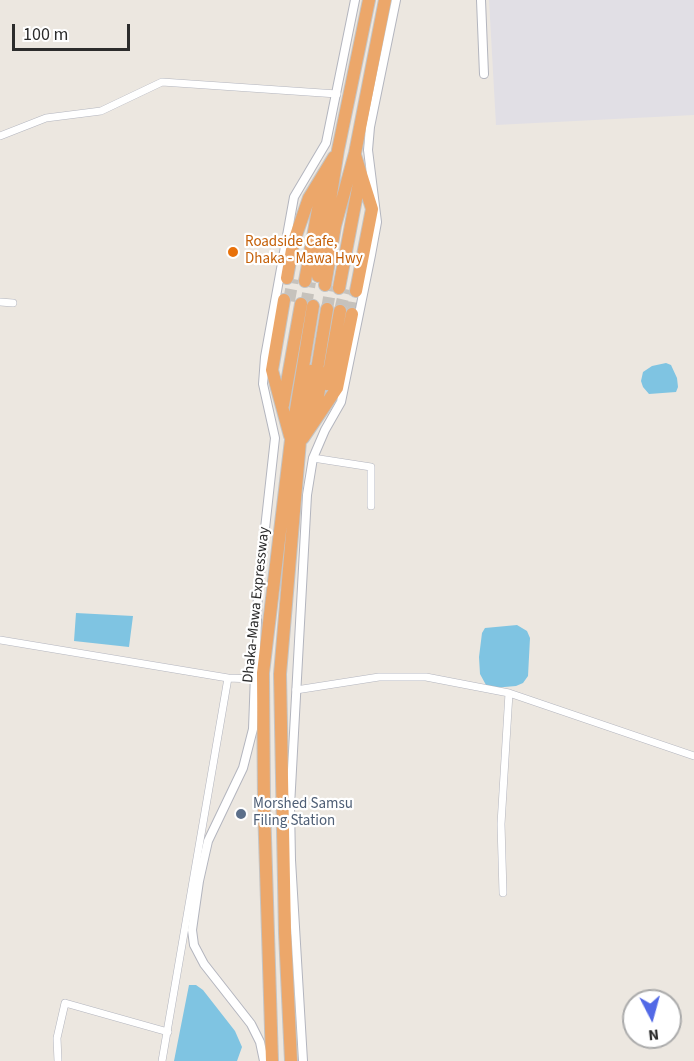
<!DOCTYPE html>
<html>
<head>
<meta charset="utf-8">
<style>
	body { margin:0 }
	#map { position:relative; width:694px; height:1061px; overflow:hidden; background:#ece7e0; font-family:"Source Sans 3",sans-serif }
	canvas { display:block }
	.north { position:absolute; left:622px; top:989px; width:60px; height:60px; box-sizing:border-box; background:#fff; border:2px solid #ababab; border-radius:50%; rotate:174deg; font-size:16px; font-weight:700; line-height:24px; text-align:center; color:#2c2c2c }
	.north::after { content:''; display:block; margin:auto; width:21px; height:27px; background:#5269e6; clip-path:polygon(50% 0,100% 100%,50% 72%,0 100%) }
	.scale { position:absolute; left:12px; top:24px; width:118px; height:27px; box-sizing:border-box; border:3px solid #2c2c2c; border-top:0; padding-left:8px; font-size:18px; line-height:21px; white-space:nowrap; color:#2c2c2c; -webkit-text-stroke:4px #fff; paint-order:stroke }
</style>
</head>
<body>
<div id="map">
<canvas width="694" height="1061"></canvas>
<div class="north">N</div>
<div class="scale">100 m</div>
</div>
<script>
const ctx = document.querySelector('canvas').getContext('2d');
ctx.lineJoin = 'round';
function fillPath(path, color) { ctx.fillStyle = color; ctx.fill(path, 'evenodd'); }
const poly = rows => new Path2D(rows.map(r => 'M' + r).join(''));
function stroke(path, color, width, dash) { ctx.strokeStyle = color; ctx.lineWidth = width; ctx.lineCap = dash ? 'butt' : 'round'; ctx.setLineDash(dash || []); ctx.stroke(path); }
function write(font, color, halo, rows, align = 'center') {
  ctx.font = font + ' "Source Sans 3",sans-serif'; ctx.lineWidth = 4.5; ctx.setLineDash([]); ctx.textBaseline = 'middle'; ctx.strokeStyle = halo; ctx.fillStyle = color; for (const [text, x, y, turn = 0] of rows) {
    ctx.save(); ctx.translate(x, y); ctx.rotate((+turn || 0) * Math.PI / 180); ctx.textAlign = isNaN(turn) ? turn : align; if (halo) ctx.strokeText(text, 0, 0); ctx.fillText(text, 0, 0); ctx.restore();
  }
}
const industrial = poly([
	[489,0,694,0,694,115,496,125]
]);
const water = poly([
	[666,363,671,365,677,378,678,387,676,392,649,394,643,387,641,381,643,372,652,366],
	[76,613,133,616,129,647,74,641],
	[517,625,527,631,530,638,528,676,523,683,516,686,493,688,486,685,480,674,479,657,482,633,485,628],
	[189,985,196,985,203,990,235,1031,242,1047,237,1061,174,1061]
]);
const motorwayTunnel = poly([
	[289,301,293,279],
	[306,305,310,282],
	[327,309,331,286],
	[340,311,345,289],
	[352,314,356,291]
]);
const minor = poly([
	[0,136,46,118,101,111,162,82,337,94],
	[0,302,13,303],
	[313,458,371,467,371,506],
	[0,640,228,678],
	[296,690,379,677,426,677,509,693,694,756],
	[503,893,501,824,509,693],
	[58,1061,57,1038,65,1003,168,1032],
	[162,1061,228,678,254,679]
]);
const tertiary = poly([
	[481,0,484,74],
	[264,1061,260,1042,251,1024,204,964,194,945,192,930,199,881,208,841,243,768,253,729,258,592,275,438,263,384,265,357,294,197,326,143,355,0],
	[303,1061,291,860,290,806,307,495,313,458,325,430,341,402,371,255,377,222,368,150,370,127,396,0]
]);
const motorway = poly([
	[355,155,372,209,356,291],
	[318,276,338,150,369,0],
	[287,278,293,244,309,198,334,157],
	[305,281,323,182],
	[325,285,335,226,355,153,385,0],
	[339,288,360,178],
	[284,300,272,370,290,436],
	[315,382,327,309],
	[327,384,340,311],
	[283,405,301,304],
	[314,418,322,373],
	[303,438,337,388,352,314],
	[272,1061,264,806,263,673,291,440,313,306],
	[291,1061,285,933,280,674,300,441,311,371]
]);
const markers = [
	[233,252,6,"#e8710a"],
	[241,814,6,"#5c6f8a"]
];
const foodNames = [
	["Roadside Cafe,",245,243],
	["Dhaka - Mawa Hwy",245,260]
];
const streetNames = [
	["Dhaka-Mawa Expressway",257,605,-84]
];
const serviceNames = [
	["Morshed Samsu",253,805],
	["Filing Station",253,822]
];
fillPath(industrial, '#e1dfe5');
fillPath(water, '#7fc4e2');
stroke(motorwayTunnel, '#c6c2bc', 12, [12, 6]);
stroke(minor, '#b3b5be', 8);
stroke(tertiary, '#b3b5be', 10);
stroke(motorway, '#c4c4c4', 14);
stroke(minor, '#fff', 7);
stroke(tertiary, '#fff', 8);
stroke(motorway, '#eca76a', 12);
for (const [x, y, r, color] of markers) { const dot = new Path2D(); dot.arc(x, y, r, 0, 2 * Math.PI); ctx.fillStyle = color; ctx.fill(dot); stroke(dot, '#fff', 2); }
write('15px', '#c56008', '#fff', foodNames, 'left');
write('15px', '#2c2c2c', '#fff', streetNames);
write('15px', '#4e5e75', '#fff', serviceNames, 'left');
</script>
</body>
</html>
